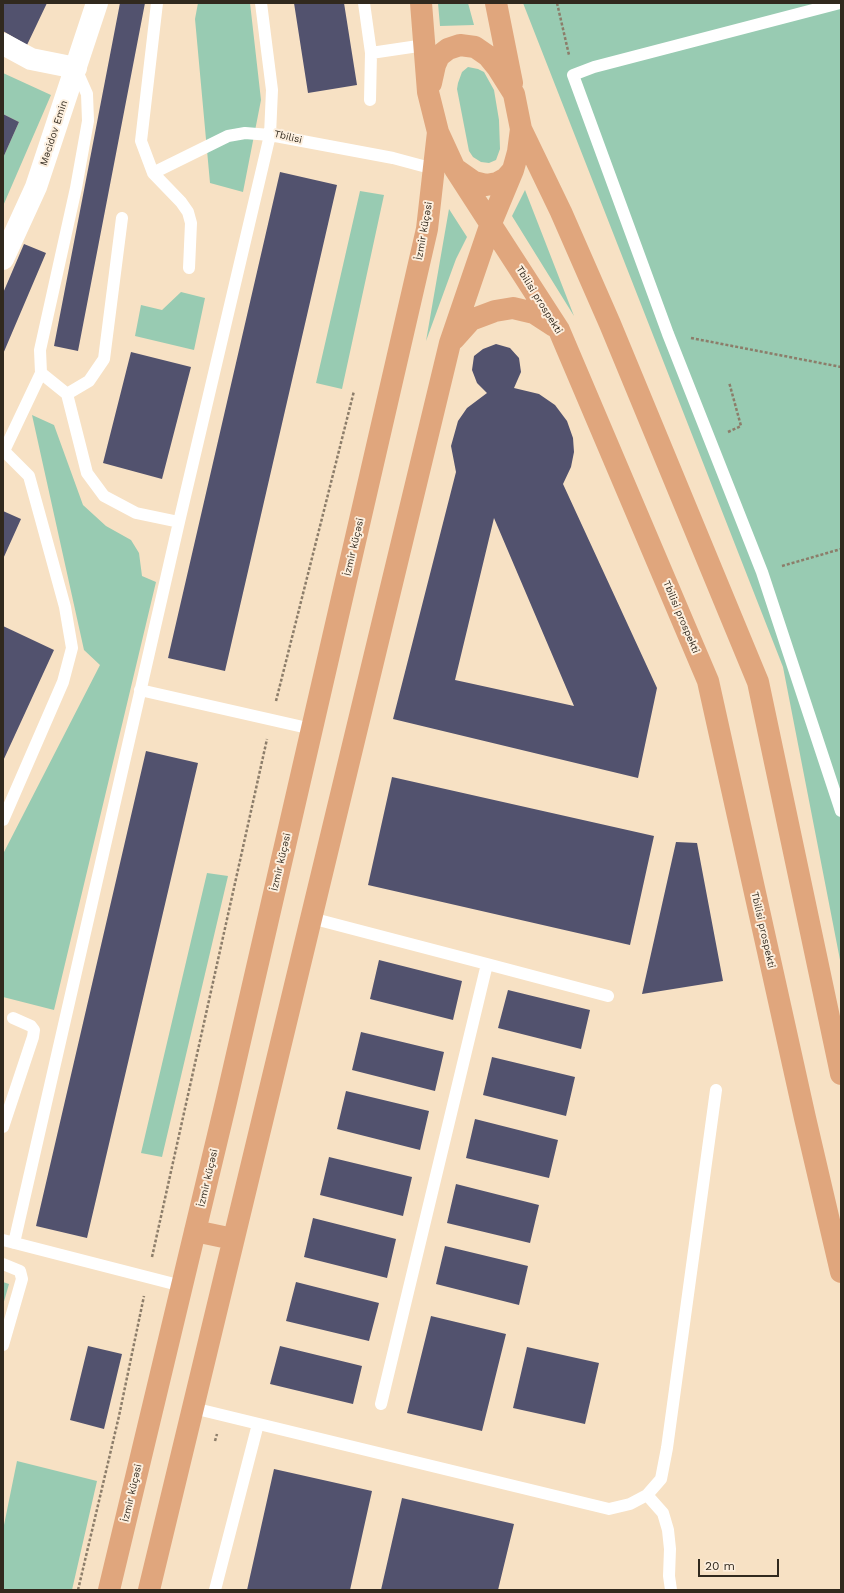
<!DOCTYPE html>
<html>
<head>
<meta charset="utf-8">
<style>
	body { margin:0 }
	#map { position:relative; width:844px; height:1593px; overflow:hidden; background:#f7e1c4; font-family:"Work Sans",sans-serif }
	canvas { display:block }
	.frame { position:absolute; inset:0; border:4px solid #31291e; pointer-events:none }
	.scale { position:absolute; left:698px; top:1559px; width:81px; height:18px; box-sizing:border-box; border:2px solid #31291e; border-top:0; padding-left:5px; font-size:12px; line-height:14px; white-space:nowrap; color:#31291e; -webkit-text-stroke:3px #fdefde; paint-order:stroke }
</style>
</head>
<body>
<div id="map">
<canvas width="844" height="1593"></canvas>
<div class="frame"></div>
<div class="scale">20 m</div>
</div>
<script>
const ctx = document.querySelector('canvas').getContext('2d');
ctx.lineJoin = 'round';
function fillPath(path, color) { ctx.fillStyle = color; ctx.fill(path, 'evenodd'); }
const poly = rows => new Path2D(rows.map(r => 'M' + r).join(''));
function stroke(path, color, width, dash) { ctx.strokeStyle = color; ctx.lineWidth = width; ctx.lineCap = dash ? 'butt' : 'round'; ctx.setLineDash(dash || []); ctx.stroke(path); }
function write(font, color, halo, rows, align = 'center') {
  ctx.font = font + ' "Work Sans",sans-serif'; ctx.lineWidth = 4; ctx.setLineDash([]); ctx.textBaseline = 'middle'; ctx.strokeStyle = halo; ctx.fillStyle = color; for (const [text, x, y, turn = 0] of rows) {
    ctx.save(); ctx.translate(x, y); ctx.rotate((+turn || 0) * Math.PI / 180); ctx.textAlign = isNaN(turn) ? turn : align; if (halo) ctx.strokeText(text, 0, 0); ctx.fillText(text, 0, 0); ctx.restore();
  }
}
const green = poly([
	[198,3,250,3,261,100,243,192,210,183,195,19],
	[438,3,468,3,474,25,440,26],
	[523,3,841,3,841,965,783,667],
	[468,67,478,69,484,72,494,90,499,120,500,149,496,160,489,163,481,162,473,157,469,151,457,89,458,83,462,72],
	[3,73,51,95,3,206,3,158,19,122,3,114],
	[525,190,574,316,512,216],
	[360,191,384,195,342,389,316,383],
	[449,209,467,237,456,259,426,341],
	[181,292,205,298,194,350,135,336,141,305,162,310],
	[32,415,54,425,83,505,106,526,131,540,139,553,142,576,156,582,54,1010,3,997,3,854,100,665,84,650],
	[207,873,228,876,162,1157,141,1153],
	[3,1282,9,1284,3,1305],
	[17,1461,97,1481,72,1590,3,1590,3,1530]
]);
const building = poly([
	[3,3,47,3,27,45,3,31],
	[120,3,145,3,78,351,54,346],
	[294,3,344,3,357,85,308,93],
	[3,114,19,122,3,158],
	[280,172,337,185,225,671,168,658],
	[24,244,46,253,3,354,3,293],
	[496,344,510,348,519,358,521,372,514,388,539,394,555,405,567,421,573,438,574,452,571,467,563,484,657,688,638,778,393,719,456,472,451,446,458,421,467,408,487,393,477,383,472,370,474,356,483,349],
	[494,518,574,706,455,680],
	[131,352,191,367,162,479,103,463],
	[3,511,21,519,3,559],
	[3,626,54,650,3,761],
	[146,751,198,763,87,1238,36,1226],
	[392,777,654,836,630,945,368,885],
	[676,842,697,843,723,981,642,994],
	[379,960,462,981,453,1020,370,999],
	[508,990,590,1010,581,1049,498,1028],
	[361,1032,444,1052,435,1091,352,1070],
	[492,1057,575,1077,566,1116,483,1095],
	[346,1091,429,1111,420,1150,337,1129],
	[475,1119,558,1140,549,1178,466,1158],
	[329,1157,412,1177,403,1216,320,1195],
	[456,1184,539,1205,530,1243,447,1223],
	[313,1218,396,1239,387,1278,304,1257],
	[445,1246,528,1266,519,1305,436,1284],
	[296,1282,379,1303,369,1341,286,1321],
	[431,1316,506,1334,482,1431,407,1413],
	[88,1346,122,1354,104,1429,70,1420],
	[280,1346,362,1366,353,1404,270,1384],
	[527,1347,599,1363,585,1424,513,1408],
	[274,1469,372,1491,350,1590,247,1590],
	[402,1498,514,1524,498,1590,381,1590]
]);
const path = poly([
	[557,3,569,55],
	[691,338,841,367],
	[728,432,741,426,729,382],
	[782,566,841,549],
	[276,701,354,391],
	[152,1257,267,739],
	[215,1441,217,1434],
	[78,1590,119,1416,144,1296]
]);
const service = poly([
	[157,3,141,141,153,173,181,202,188,212,191,223,189,268],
	[364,3,371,53,425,45],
	[840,3,594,67,573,75,668,334,762,572,841,811],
	[76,69,87,94,88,121,76,188,40,350,41,373,67,394,87,473,104,496,136,513,179,522],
	[370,100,371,53],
	[153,173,228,136,245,133,270,135,393,158,434,169],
	[67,394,89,381,104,359,122,218],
	[140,690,312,729],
	[3,820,63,682,72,648,65,607,29,476,4,451,41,373],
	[311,918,487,964,381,1404],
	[487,964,608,996],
	[3,1127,33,1037,34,1030,31,1026,13,1018],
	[3,1240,182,1286],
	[14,1243,179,522,270,135,272,90,261,3],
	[3,1264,20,1271,22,1279,3,1345],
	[193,1408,609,1509,630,1504,647,1495,661,1479,667,1448,716,1090],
	[647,1495,663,1513,668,1530,670,1549,669,1576,671,1590],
	[215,1590,258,1424]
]);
const minor = poly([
	[3,44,31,59,76,68],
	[3,259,36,187,97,3]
]);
const primary = poly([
	[421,3,428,92,438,132,455,169,559,330,708,681,805,1118,841,1272],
	[496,3,512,83],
	[431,83,435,65,439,56,448,49,460,45,475,47,488,56,497,67,514,94,521,129,518,152,513,170,506,178,497,183,486,185,474,182,457,170],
	[521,129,561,212,610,324,758,682,841,1074],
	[454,339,471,320,495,311,513,308,534,313,554,326],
	[195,1231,233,1239],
	[109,1590,226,1102,427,229,438,132],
	[149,1590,450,343,491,223,513,170]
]);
const streetNames = [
	["Məcidov Emin",54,133,-72],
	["Tbilisi",288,137,14],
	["İzmir küçəsi",424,231,-80],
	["Tbilisi prospekti",539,300,58],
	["İzmir küçəsi",354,547,-77],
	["Tbilisi prospekti",681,617,67],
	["İzmir küçəsi",281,862,-77],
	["Tbilisi prospekti",763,930,77],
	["İzmir küçəsi",208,1178,-77],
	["İzmir küçəsi",132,1493,-77]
];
fillPath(green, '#98cbb2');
fillPath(building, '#52526e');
stroke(path, '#8c7d6a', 2.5, [3, 2]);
stroke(service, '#fff', 12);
stroke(minor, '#fff', 22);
stroke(primary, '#e0a67d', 22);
write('10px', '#31291e', '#fdefde', streetNames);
</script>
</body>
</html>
